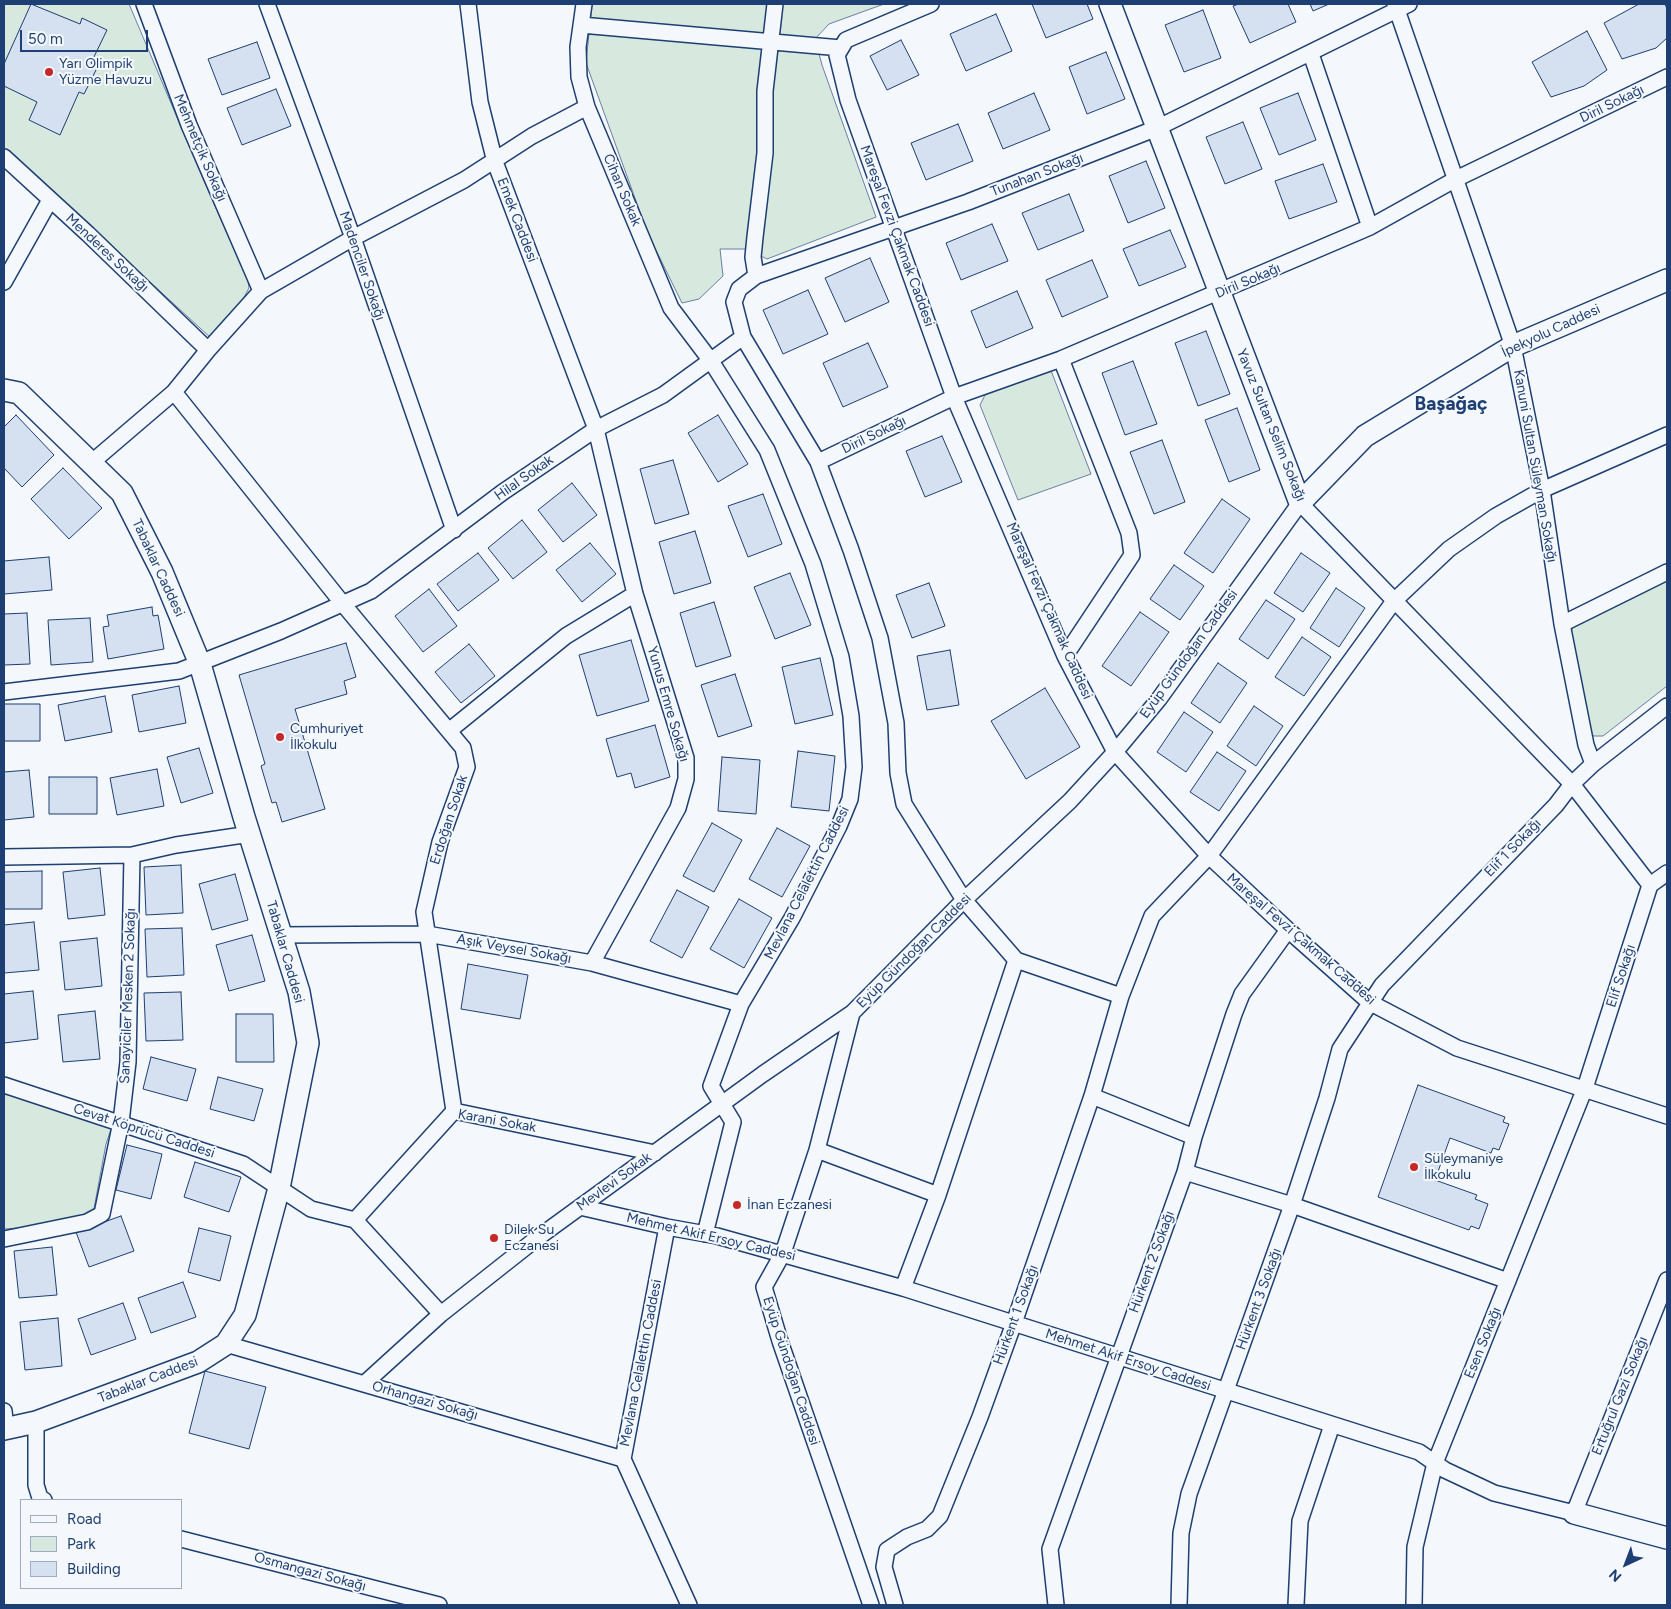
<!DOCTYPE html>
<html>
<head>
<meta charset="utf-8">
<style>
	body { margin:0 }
	#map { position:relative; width:1671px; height:1609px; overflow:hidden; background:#f4f7fb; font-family:Figtree,sans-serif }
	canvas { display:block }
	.frame { position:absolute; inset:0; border:5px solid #1d3f73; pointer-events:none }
	.legend { position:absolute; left:20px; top:1499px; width:162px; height:90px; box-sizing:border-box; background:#f4f7fb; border:1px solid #9eadc5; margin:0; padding:6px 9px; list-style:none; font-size:15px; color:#1d3f73 }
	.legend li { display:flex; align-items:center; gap:10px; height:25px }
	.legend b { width:25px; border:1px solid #9eadc5 }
	.north { position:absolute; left:1601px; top:1539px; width:50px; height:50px; -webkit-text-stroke:4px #f4f7fb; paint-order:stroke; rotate:223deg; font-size:14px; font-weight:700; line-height:20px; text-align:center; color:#1d3f73 }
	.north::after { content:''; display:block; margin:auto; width:18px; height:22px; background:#1d3f73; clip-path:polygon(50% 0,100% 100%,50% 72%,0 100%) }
	.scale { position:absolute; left:20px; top:30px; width:128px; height:22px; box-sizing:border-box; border:2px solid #1d3f73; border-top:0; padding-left:6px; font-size:15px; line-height:18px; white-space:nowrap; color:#1d3f73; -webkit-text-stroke:4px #f4f7fb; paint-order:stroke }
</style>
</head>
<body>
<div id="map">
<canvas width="1671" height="1609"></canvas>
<div class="frame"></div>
<ul class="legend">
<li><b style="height:6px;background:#f4f7fb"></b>Road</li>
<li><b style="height:14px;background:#d7e8df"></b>Park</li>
<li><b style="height:14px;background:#d5e0f0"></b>Building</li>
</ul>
<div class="north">N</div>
<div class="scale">50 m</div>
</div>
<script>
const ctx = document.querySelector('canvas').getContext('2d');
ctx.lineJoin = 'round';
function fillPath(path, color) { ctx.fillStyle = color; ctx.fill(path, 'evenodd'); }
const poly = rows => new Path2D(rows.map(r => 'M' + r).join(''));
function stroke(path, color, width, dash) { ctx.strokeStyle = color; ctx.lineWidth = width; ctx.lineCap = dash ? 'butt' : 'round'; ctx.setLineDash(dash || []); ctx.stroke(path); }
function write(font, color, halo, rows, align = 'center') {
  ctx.font = font + ' Figtree,sans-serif'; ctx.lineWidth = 4; ctx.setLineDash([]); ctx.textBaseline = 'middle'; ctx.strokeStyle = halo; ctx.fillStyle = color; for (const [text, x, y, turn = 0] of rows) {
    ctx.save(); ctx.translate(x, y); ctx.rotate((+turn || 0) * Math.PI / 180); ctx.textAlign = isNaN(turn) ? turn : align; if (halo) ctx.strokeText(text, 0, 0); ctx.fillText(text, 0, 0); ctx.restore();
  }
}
const green = poly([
	[4,4,129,4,204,181,248,281,249,288,241,303,212,339,4,148,4,4],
	[592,4,884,4,829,24,815,39,822,65,876,217,767,259,747,249,720,249,723,276,699,299,682,303,648,234,586,63,592,4],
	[1050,368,1091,474,1018,500,980,405,985,395,1050,368],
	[1667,579,1667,686,1603,736,1594,736,1587,733,1568,635,1577,622,1667,579],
	[4,1093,112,1126,106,1144,93,1214,33,1227,4,1229,4,1093]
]);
const building = poly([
	[31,4,80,24,82,18,107,30,91,63,98,66,84,94,79,92,60,135,29,120,37,102,4,86,4,64,31,4],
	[1032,4,1087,4,1093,19,1046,38,1032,4],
	[1239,4,1288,4,1296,22,1250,43,1233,6,1239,4],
	[1310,4,1329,4,1313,11,1310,4],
	[1639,4,1665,4,1667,9,1667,38,1656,48,1622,59,1604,23,1639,4],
	[1203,10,1221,58,1184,72,1165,25,1203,10],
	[996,14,1012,51,966,71,950,34,996,14],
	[1587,31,1607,70,1584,86,1551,97,1532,62,1587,31],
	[901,40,919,75,887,90,870,56,901,40],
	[257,42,270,78,222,95,208,59,257,42],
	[1106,52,1125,99,1087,114,1069,67,1106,52],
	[276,89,291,126,242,145,227,108,276,89],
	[1034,93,1050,130,1003,149,988,113,1034,93],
	[1298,93,1316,140,1279,155,1260,108,1298,93],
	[1243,122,1262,169,1225,184,1206,137,1243,122],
	[958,124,973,161,926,180,911,143,958,124],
	[1146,161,1165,208,1128,223,1109,176,1146,161],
	[1323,164,1337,202,1289,219,1275,181,1323,164],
	[1069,194,1084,231,1038,250,1022,213,1069,194],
	[992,224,1008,261,961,280,946,243,992,224],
	[1170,230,1186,267,1139,286,1123,249,1170,230],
	[870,258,889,302,845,322,825,278,870,258],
	[1092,260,1108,297,1062,317,1046,280,1092,260],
	[808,290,828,334,783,354,763,310,808,290],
	[1017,291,1033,328,986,348,971,311,1017,291],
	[1206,331,1230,394,1198,406,1175,343,1206,331],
	[868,343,888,387,843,407,823,363,868,343],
	[1133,361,1157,424,1125,435,1102,373,1133,361],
	[1237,408,1260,470,1229,482,1205,420,1237,408],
	[16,415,54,455,22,487,4,468,4,427,16,415],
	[718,415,748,464,718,482,688,433,718,415],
	[942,436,962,482,925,497,906,451,942,436],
	[1162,440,1185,502,1154,514,1130,452,1162,440],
	[673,460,689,514,655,524,640,469,673,460],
	[63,468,102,508,69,539,31,499,63,468],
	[572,483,597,515,563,542,538,510,572,483],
	[763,494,782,544,748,557,728,506,763,494],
	[1222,499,1250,519,1213,573,1184,553,1222,499],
	[522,520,547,552,513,579,488,548,522,520],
	[695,531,711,583,674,594,659,542,695,531],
	[590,543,616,574,582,602,556,570,590,543],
	[478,553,499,580,458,611,437,584,478,553],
	[1301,553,1330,573,1303,612,1274,593,1301,553],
	[49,557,52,590,4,594,4,561,49,557],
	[1174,565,1204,586,1180,620,1150,599,1174,565],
	[790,573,811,625,775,639,754,587,790,573],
	[929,583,945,626,912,638,896,595,929,583],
	[1336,588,1365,608,1339,647,1310,628,1336,588],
	[429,589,457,626,423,652,395,616,429,589],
	[1266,600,1295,619,1268,659,1239,639,1266,600],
	[714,602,731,656,696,667,680,613,714,602],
	[152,607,153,616,158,615,164,649,108,659,103,627,109,626,107,615,152,607],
	[1140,612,1169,632,1131,686,1102,666,1140,612],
	[27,613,30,664,4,665,4,614,27,613],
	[90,618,93,662,51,665,48,620,90,618],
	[1302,637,1331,657,1304,696,1275,677,1302,637],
	[631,640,649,701,597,716,579,655,631,640],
	[346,643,356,677,344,681,347,694,295,709,325,809,282,822,276,802,272,803,261,766,265,764,239,675,346,643],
	[469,644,495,676,461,703,435,672,469,644],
	[950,650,959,705,927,710,917,656,950,650],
	[820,658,833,715,795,724,782,667,820,658],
	[1218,663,1247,683,1220,723,1191,703,1218,663],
	[735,674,752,726,718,737,701,685,735,674],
	[179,686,186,723,139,732,132,695,179,686],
	[1045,688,1080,747,1026,779,991,721,1045,688],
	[105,696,112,732,65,741,58,705,105,696],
	[4,704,40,704,40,741,4,741,4,704],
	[1254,706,1283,726,1256,766,1227,746,1254,706],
	[1184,712,1213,732,1186,772,1157,752,1184,712],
	[655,725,670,777,635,788,631,773,617,777,606,739,655,725],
	[199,748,213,793,181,803,167,757,199,748],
	[798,751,835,756,829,811,791,807,798,751],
	[1217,752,1246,771,1219,811,1190,792,1217,752],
	[722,757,760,760,756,814,718,811,722,757],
	[157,769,164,806,117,815,110,778,157,769],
	[29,770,34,817,4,820,4,772,29,770],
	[49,777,97,777,97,814,49,814,49,777],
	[712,823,742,840,714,892,683,876,712,823],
	[777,828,810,846,782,897,749,879,777,828],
	[181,865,183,913,146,915,144,867,181,865],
	[100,868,105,915,68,919,63,872,100,868],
	[42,871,42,909,4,909,4,872,42,871],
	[235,874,248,920,212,930,199,884,235,874],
	[677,890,709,907,682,958,650,941,677,890],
	[739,899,772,918,744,968,710,949,739,899],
	[34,922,39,970,4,973,4,925,34,922],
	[182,928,184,975,147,977,145,929,182,928],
	[252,935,265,981,229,991,216,945,252,935],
	[97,938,102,986,65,990,60,942,97,938],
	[468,964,528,975,520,1019,461,1009,468,964],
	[33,991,38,1039,4,1043,4,994,33,991],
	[181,992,183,1040,146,1041,144,993,181,992],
	[95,1011,100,1059,63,1062,58,1015,95,1011],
	[236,1014,273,1014,274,1062,236,1062,236,1014],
	[151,1057,196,1069,187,1101,143,1089,151,1057],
	[218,1077,263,1089,254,1121,210,1109,218,1077],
	[1418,1085,1505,1117,1503,1122,1509,1124,1499,1150,1493,1148,1491,1153,1450,1138,1435,1180,1477,1195,1475,1199,1488,1204,1479,1229,1471,1226,1469,1230,1378,1197,1418,1085],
	[127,1145,162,1154,151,1199,116,1190,127,1145],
	[195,1162,241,1177,229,1212,184,1197,195,1162],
	[121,1216,134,1251,89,1267,76,1232,121,1216],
	[199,1228,231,1236,220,1281,188,1272,199,1228],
	[52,1247,57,1295,19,1298,14,1251,52,1247],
	[183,1282,196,1317,151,1333,138,1298,183,1282],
	[123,1303,136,1339,91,1355,78,1319,123,1303],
	[58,1318,62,1366,25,1370,20,1322,58,1318],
	[205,1371,266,1387,249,1449,189,1433,205,1371]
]);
const street = poly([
	[144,4,189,125,261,291],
	[267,4,353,238,454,530],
	[468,4,480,102,495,162,596,429,635,594,686,758,686,779,678,808,592,963],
	[584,4,578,47,579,77,587,107,671,308,711,361,767,450,813,564,841,657,851,716,854,767,850,799,839,826,792,918,741,1004,711,1086,733,1122,705,1234],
	[931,4,846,40,837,55,848,100,954,397,1065,656,1115,752,1209,856,1288,930,1369,1002,1457,1048,1667,1116],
	[1395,4,1513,346,1542,490,1562,624,1586,745,1593,764],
	[581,25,841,48],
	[1311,54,1370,227],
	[4,157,88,234,208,350],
	[756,276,753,257,755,237,765,153,765,91,775,4],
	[4,282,50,200],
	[743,337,818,462,851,550,880,638,896,723,898,773,904,804,964,900,1016,960,1121,996],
	[1061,359,1129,533,1132,555,1065,656],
	[174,392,343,604,463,748,467,767,440,842,424,912,454,1111],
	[818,462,954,397,1061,359,1370,227,1456,179,1667,77],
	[91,463,174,392,208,350,261,291,353,238,464,180,532,136,587,107],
	[1562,624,1667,572],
	[4,692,179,671,281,631,371,591,503,492,596,429,663,395,743,337,734,302,739,289,756,276,968,202,1157,128,1409,4],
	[450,730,566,636,635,594],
	[4,857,132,855,176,845,250,834],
	[281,935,427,934,592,963,741,1004],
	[4,1085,243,1164,311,1209,355,1220,441,1314],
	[1092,1096,1194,1137],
	[454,1111,655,1153],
	[817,1150,938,1195,1016,960],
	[1185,1172,1292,1205,1508,1281],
	[580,1207,667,1227,717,1236,903,1288,1419,1452,1445,1470,1494,1493,1574,1513,1667,1280],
	[355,1220,454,1111],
	[667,1227,623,1459,689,1605],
	[4,1239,87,1222,102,1214,121,1122,128,1062,132,855],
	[903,1288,938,1195],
	[226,1344,623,1459],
	[364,1384,441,1314,536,1239,763,1074,852,1013],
	[4,1411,6,1428],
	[36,1422,36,1485,40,1498,44,1500],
	[181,1539,439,1605],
	[871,1605,780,1341,764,1287,783,1253,817,1150,852,1013,964,900,1070,801,1115,752,1159,699,1300,503,1572,784,1650,885],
	[895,1605,884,1567,887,1550,907,1537,927,1529,940,1516,980,1417,1014,1323,1092,1096,1121,996,1152,916,1209,856,1394,601,1449,549,1496,516,1542,490,1667,435],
	[1056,1605,1050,1549,1185,1172,1194,1137,1234,1014,1242,994,1288,930],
	[1179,1605,1181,1533,1189,1494,1292,1205,1327,1098,1340,1049,1382,985,1556,805,1572,784,1593,764,1667,706],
	[1296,1605,1300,1521,1332,1425],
	[1414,1605,1415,1547,1435,1463,1585,1088,1650,885,1667,873]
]);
const secondary = poly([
	[1110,4,1300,503,1365,436,1513,346,1667,280],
	[4,390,19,393,122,493,162,572,200,664,244,817,299,992,308,1043,279,1188,245,1315,226,1344,198,1362,36,1422,4,1429],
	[1574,1513,1667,1538]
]);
const markers = [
	[49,72,5,"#c62828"],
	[280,737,5,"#c62828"],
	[1414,1167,5,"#c62828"],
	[737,1205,5,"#c62828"],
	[494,1238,5,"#c62828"]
];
const poiNames = [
	["Yarı Olimpik",59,64],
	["Yüzme Havuzu",59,80],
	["Cumhuriyet",290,729],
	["İlkokulu",290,745],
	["Süleymaniye",1424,1159],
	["İlkokulu",1424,1175],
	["İnan Eczanesi",747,1205],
	["Dilek Su",504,1230],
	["Eczanesi",504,1246]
];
const streetNames = [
	["Diril Sokağı",1612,104,-26],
	["Mehmetçik Sokağı",200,148,67],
	["Tunahan Sokağı",1037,175,-21],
	["Cihan Sokak",622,190,67],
	["Emek Caddesi",517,220,69],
	["Mareşal Fevzi Çakmak Caddesi",897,236,70],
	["Menderes Sokağı",107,253,43],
	["Madenciler Sokağı",362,266,71],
	["Diril Sokağı",1248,281,-23],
	["İpekyolu Caddesi",1551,331,-25],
	["Yavuz Sultan Selim Sokağı",1271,425,68],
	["Diril Sokağı",874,435,-26],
	["Kanuni Sultan Süleyman Sokağı",1535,466,80],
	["Hilal Sokak",524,478,-35],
	["Tabaklar Caddesi",158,568,65],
	["Mareşal Fevzi Çakmak Caddesi",1049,611,66],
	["Eyüp Gündoğan Caddesi",1189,654,-54],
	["Yunus Emre Sokağı",668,704,74],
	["Erdoğan Sokak",449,820,-72],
	["Elif 1 Sokağı",1513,848,-46],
	["Mevlana Celalettin Caddesi",807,883,-63],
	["Mareşal Fevzi Çakmak Caddesi",1301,939,41],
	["Aşık Veysel Sokağı",514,949,10],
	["Eyüp Gündoğan Caddesi",914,951,-45],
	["Tabaklar Caddesi",285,952,74],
	["Elif Sokağı",1621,976,-72],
	["Sanayiciler Mesken 2 Sokağı",128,996,-88],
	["Karani Sokak",497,1121,10],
	["Cevat Köprücü Caddesi",144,1131,18],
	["Mevlevi Sokak",614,1182,-36],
	["Mehmet Akif Ersoy Caddesi",711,1237,13],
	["Hürkent 2 Sokağı",1152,1262,-70],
	["Hürkent 3 Sokağı",1259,1299,-70],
	["Hürkent 1 Sokağı",1016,1315,-70],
	["Esen Sokağı",1483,1343,-68],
	["Mehmet Akif Ersoy Caddesi",1128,1360,18],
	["Mevlana Celalettin Caddesi",641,1363,-79],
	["Eyüp Gündoğan Caddesi",791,1371,72],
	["Tabaklar Caddesi",148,1380,-21],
	["Ertuğrul Gazi Sokağı",1620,1396,-68],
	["Orhangazi Sokağı",425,1401,16],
	["Osmangazi Sokağı",310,1572,15]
];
const districtNames = [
	["Başağaç",1451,404]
];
fillPath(green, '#d7e8df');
stroke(green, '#687fa3', 1);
fillPath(building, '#d5e0f0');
stroke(building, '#1d3f73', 1);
stroke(street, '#1d3f73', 18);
stroke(secondary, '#1d3f73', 24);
stroke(street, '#f4f7fb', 15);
stroke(secondary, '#f4f7fb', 21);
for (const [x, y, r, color] of markers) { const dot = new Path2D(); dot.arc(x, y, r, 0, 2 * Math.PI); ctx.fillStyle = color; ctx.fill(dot); stroke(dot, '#f4f7fb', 2); }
write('14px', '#1d3f73', '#f4f7fb', poiNames, 'left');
write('14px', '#1d3f73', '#f4f7fb', streetNames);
write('bold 19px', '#1d3f73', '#f4f7fb', districtNames);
</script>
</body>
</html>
